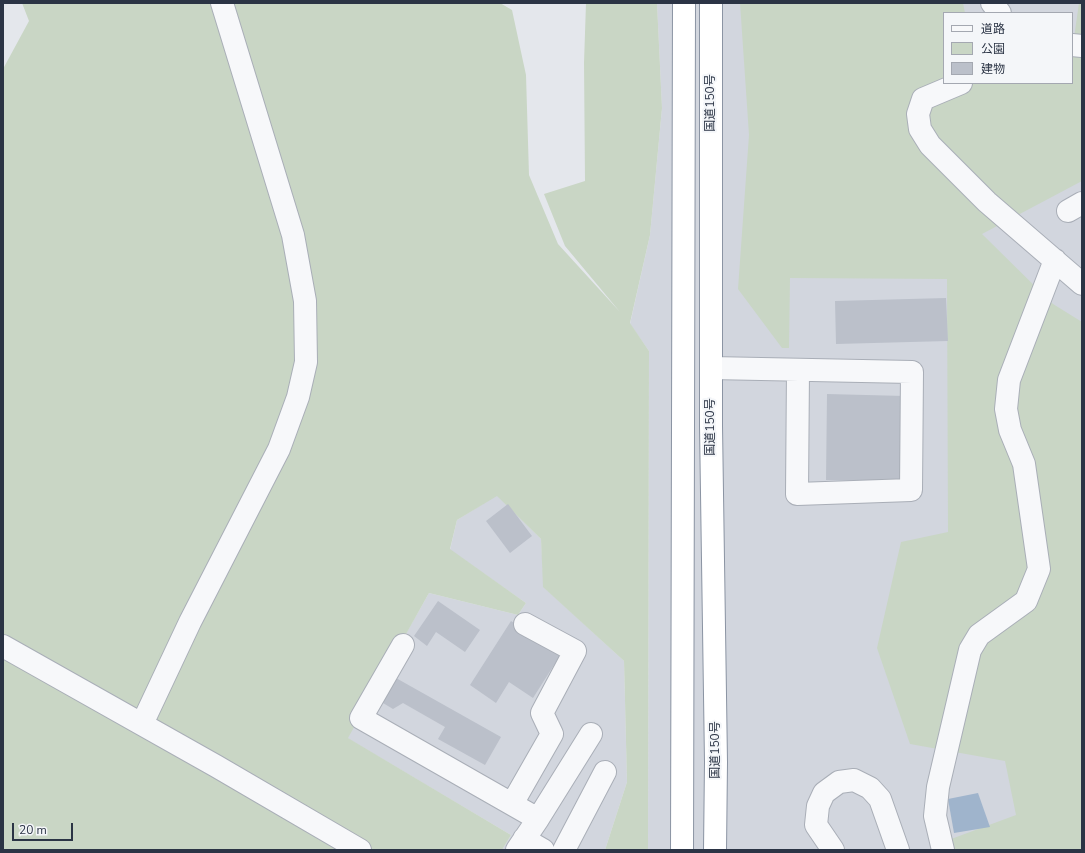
<!DOCTYPE html>
<html>
<head>
<meta charset="utf-8">
<style>
	body { margin:0 }
	#map { position:relative; width:1085px; height:853px; overflow:hidden; background:#e4e7ec; font-family:"Nunito Sans","Noto Sans JP",sans-serif }
	canvas { display:block }
	.frame { position:absolute; inset:0; border:4px solid #2b3445; pointer-events:none }
	.legend { position:absolute; left:943px; top:12px; width:130px; height:72px; box-sizing:border-box; background:#f4f6f9; border:1px solid #a4a8b1; margin:0; padding:5px 7px; list-style:none; font-size:12px; color:#2b3445 }
	.legend li { display:flex; align-items:center; gap:8px; height:20px }
	.legend b { width:20px; border:1px solid #a4a8b1 }
	.scale { position:absolute; left:12px; top:823px; width:61px; height:18px; box-sizing:border-box; border:2px solid #2b3445; border-top:0; padding-left:5px; font-size:12px; line-height:14px; white-space:nowrap; color:#2b3445; -webkit-text-stroke:3px #f4f6f9; paint-order:stroke }
</style>
</head>
<body>
<div id="map">
<canvas width="1085" height="853"></canvas>
<div class="frame"></div>
<ul class="legend">
<li><b style="height:5px;background:#f7f8fa"></b>道路</li>
<li><b style="height:11px;background:#c9d6c5"></b>公園</li>
<li><b style="height:11px;background:#bbc0ca"></b>建物</li>
</ul>
<div class="scale">20 m</div>
</div>
<script>
const ctx = document.querySelector('canvas').getContext('2d');
ctx.lineJoin = 'round';
function fillPath(path, color) { ctx.fillStyle = color; ctx.fill(path, 'evenodd'); }
const poly = rows => new Path2D(rows.map(r => 'M' + r).join(''));
function stroke(path, color, width, dash) { ctx.strokeStyle = color; ctx.lineWidth = width; ctx.lineCap = dash ? 'butt' : 'round'; ctx.setLineDash(dash || []); ctx.stroke(path); }
function write(font, color, halo, rows, align = 'center') {
  ctx.font = font + ' "Nunito Sans","Noto Sans JP",sans-serif'; ctx.lineWidth = 4; ctx.setLineDash([]); ctx.textBaseline = 'middle'; ctx.strokeStyle = halo; ctx.fillStyle = color; for (const [text, x, y, turn = 0] of rows) {
    ctx.save(); ctx.translate(x, y); ctx.rotate((+turn || 0) * Math.PI / 180); ctx.textAlign = isNaN(turn) ? turn : align; if (halo) ctx.strokeText(text, 0, 0); ctx.fillText(text, 0, 0); ctx.restore();
  }
}
const built = poly([
	[657,3,1082,3,1082,850,648,850,649,351,630,324,650,235,662,108],
	[944,13,1072,13,1072,83,944,83],
	[497,495,541,539,544,587,624,661,627,782,605,850,502,850,511,835,347,738,429,593,518,615,526,603,450,550,457,520]
]);
const green = poly([
	[22,3,500,3,512,10,526,75,529,175,558,244,620,312,565,246,544,194,585,181,584,63,586,3,657,3,662,108,650,235,630,323,649,351,648,850,605,850,627,782,624,661,543,587,541,539,497,496,457,520,450,549,526,603,518,615,429,593,348,738,511,835,502,850,3,850,3,69,29,21],
	[740,3,963,3,965,13,944,13,944,83,1072,83,1072,52,1079,3,1082,3,1082,181,982,234,1053,304,1082,322,1082,850,946,850,943,842,1016,815,1005,761,910,744,877,648,901,542,948,532,947,279,790,278,789,348,782,348,738,289,749,135]
]);
const water = poly([
	[978,793,990,827,954,833,948,799]
]);
const building = poly([
	[946,298,948,341,836,344,835,301],
	[827,394,905,396,903,481,826,480],
	[508,504,532,536,510,553,486,521],
	[438,601,480,630,465,652,436,632,427,646,414,636],
	[511,621,561,654,533,698,509,682,496,703,470,685],
	[396,678,501,737,485,765,438,739,445,727,403,703,393,709,383,703]
]);
const minor = poly([
	[992,3,1000,13],
	[1072,45,1082,46],
	[961,83,923,99,918,114,920,129,930,145,987,202,1082,284],
	[1068,211,1082,203],
	[711,368,912,372,911,490,797,494,798,370],
	[403,645,361,718,538,819,517,850],
	[3,646,216,766,360,850],
	[142,724,190,622,279,449,298,397,306,362,305,301,293,235,222,3],
	[512,804,552,734,542,713,575,651,525,624],
	[538,819,591,734],
	[524,839,543,850],
	[564,850,605,772],
	[833,850,816,825,818,806,824,793,839,782,854,780,870,788,880,799,898,850],
	[943,850,935,816,938,787,970,650,979,635,1026,601,1039,569,1024,464,1010,430,1006,409,1009,380,1055,260]
]);
const highway = poly([
	[711,3,711,426,716,762,715,850],
	[682,850,684,3]
]);
const streetNames = [
	["国道150号",711,103,-90],
	["国道150号",711,427,-90],
	["国道150号",716,750,-90]
];
fillPath(built, '#d2d6de');
fillPath(green, '#c9d6c5');
fillPath(water, '#9fb4cc');
fillPath(building, '#bbc0ca');
stroke(minor, '#a9aeb7', 24);
stroke(highway, '#8b94a3', 24);
stroke(minor, '#f7f8fa', 22);
stroke(highway, '#fff', 22);
write('12px', '#2b3445', '#f4f6f9', streetNames);
</script>
</body>
</html>
